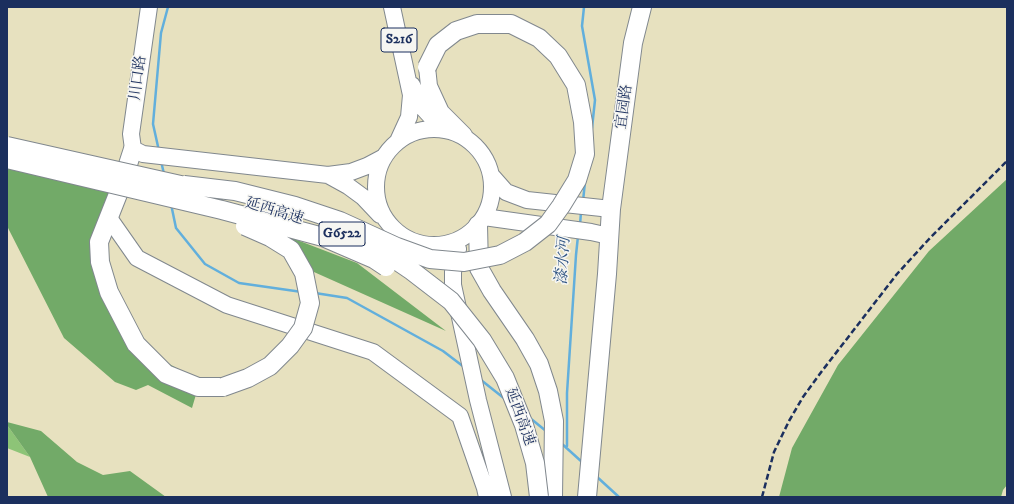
<!DOCTYPE html>
<html>
<head>
<meta charset="utf-8">
<style>
	body { margin:0 }
	#map { position:relative; width:1014px; height:504px; overflow:hidden; background:#e7e1bf; font-family:"IM FELL DW Pica",serif }
	canvas { display:block }
	.frame { position:absolute; inset:0; border:8px solid #1b2f5e; pointer-events:none }
</style>
</head>
<body>
<div id="map">
<canvas width="1014" height="504"></canvas>
<div class="frame"></div>
</div>
<script>
const ctx = document.querySelector('canvas').getContext('2d');
ctx.lineJoin = 'round';
function fillPath(path, color) { ctx.fillStyle = color; ctx.fill(path, 'evenodd'); }
const poly = rows => new Path2D(rows.map(r => 'M' + r).join(''));
function stroke(path, color, width, dash) { ctx.strokeStyle = color; ctx.lineWidth = width; ctx.lineCap = dash ? 'butt' : 'round'; ctx.setLineDash(dash || []); ctx.stroke(path); }
function write(font, color, halo, rows, align = 'center') {
  ctx.font = font + ' "IM FELL DW Pica","Noto Serif SC",serif'; ctx.lineWidth = 3; ctx.setLineDash([]); ctx.textBaseline = 'middle'; ctx.strokeStyle = halo; ctx.fillStyle = color; for (const [text, x, y, turn = 0] of rows) {
    ctx.save(); ctx.translate(x, y); ctx.rotate((+turn || 0) * Math.PI / 180); ctx.textAlign = isNaN(turn) ? turn : align; if (halo) ctx.strokeText(text, 0, 0); ctx.fillText(text, 0, 0); ctx.restore();
  }
}
const green = poly([
	[7,425,30,457,7,448]
]);
const forest = poly([
	[7,167,111,193,96,245,106,288,153,355,200,381,192,408,148,385,136,390,115,382,64,338,7,226],
	[1007,179,1007,485,1003,490,1001,497,779,497,792,448,838,365,929,251],
	[271,230,357,263,446,331,305,268],
	[7,422,41,431,77,462,103,475,130,471,166,497,48,497,30,457,7,425]
]);
const stream = poly([
	[584,7,582,26,595,100,592,128],
	[159,151,153,124,161,33,168,7],
	[161,161,164,174],
	[583,201,585,182],
	[171,204,176,228,205,264,239,283,302,292],
	[580,225,581,212],
	[315,293,347,298,443,351,464,367],
	[481,380,505,399],
	[530,418,546,431],
	[561,443,582,462],
	[567,446,567,393,576,255,578,236],
	[596,476,619,497]
]);
const major = poly([
	[149,7,131,134,133,149,143,154,328,175,351,172,367,166,384,157],
	[392,7,411,95,409,117,398,141],
	[427,67,429,86,441,112,464,135],
	[412,85,422,107,434,120,447,128],
	'376 187a58 58 0 1 1 116 0a58 58 0 1 1-116 0Z',
	[328,175,348,186,363,197,380,215],
	[491,175,506,192,527,200,611,209],
	[484,217,591,232,609,236],
	[109,218,137,258,227,305,373,352,460,416,485,488,487,497],
	[458,249,453,272,453,285,478,400,503,497]
]);
const highway = poly([
	[133,149,120,189,99,242,100,262,109,292,136,344,166,374,198,387,223,387],
	[478,225,479,268,492,291,525,339,539,364,548,391,554,421,553,497],
	[587,497,607,274,611,209,633,43,642,7]
]);
const rail = poly([
	[762,497,774,452,789,421,803,397,822,371,897,274,930,238,1007,161]
]);
const highwayBridge = poly([
	[7,146,194,188],
	[7,159,222,210,323,237,374,259,386,267],
	[184,185,235,191,295,206,340,221,397,247,430,259,464,262,500,255,525,242,548,224,561,206,577,180,585,154,583,122,576,85,558,56,539,38,511,24,477,24,456,31,438,45,427,67],
	[374,247,381,250,412,271,451,301,482,340,505,378,524,425,535,463,539,497],
	[223,387,248,378,270,366,290,346,303,328,310,303,304,273,291,250,270,237,245,226]
]);
const shields = [
	[399,40,36],
	[342,234,46]
];
const shieldNames = [
	["S216",399,40],
	["G6522",342,234]
];
const streetNames = [
	["川口路",139,78,-82],
	["宜园路",625,107,-82],
	["延西高速",274,212,17],
	["延西高速",519,417,70]
];
const waterNames = [
	["漆水河",564,261,-86]
];
fillPath(green, '#8dc477');
fillPath(forest, '#72aa68');
stroke(stream, '#62afdc', 2.5);
stroke(major, '#81888e', 18);
stroke(highway, '#81888e', 20);
stroke(major, '#fff', 16);
stroke(highway, '#fff', 18);
stroke(rail, '#1b2f5e', 2.5, [6, 3]);
stroke(highwayBridge, '#81888e', 20, []);
stroke(highwayBridge, '#fff', 18);
for (const [x, y, w] of shields) { const box = new Path2D(); box.roundRect(x - w / 2, y - 12, w, 24, 3); ctx.fillStyle = '#f6f6f2'; ctx.fill(box); stroke(box, '#1b2f5e', 1); }
write('bold 14px', '#1b2f5e', null, shieldNames);
write('15px', '#1b2f5e', '#f6f6f2', streetNames);
write('italic 16px', '#305584', '#f6f6f2', waterNames);
</script>
</body>
</html>
